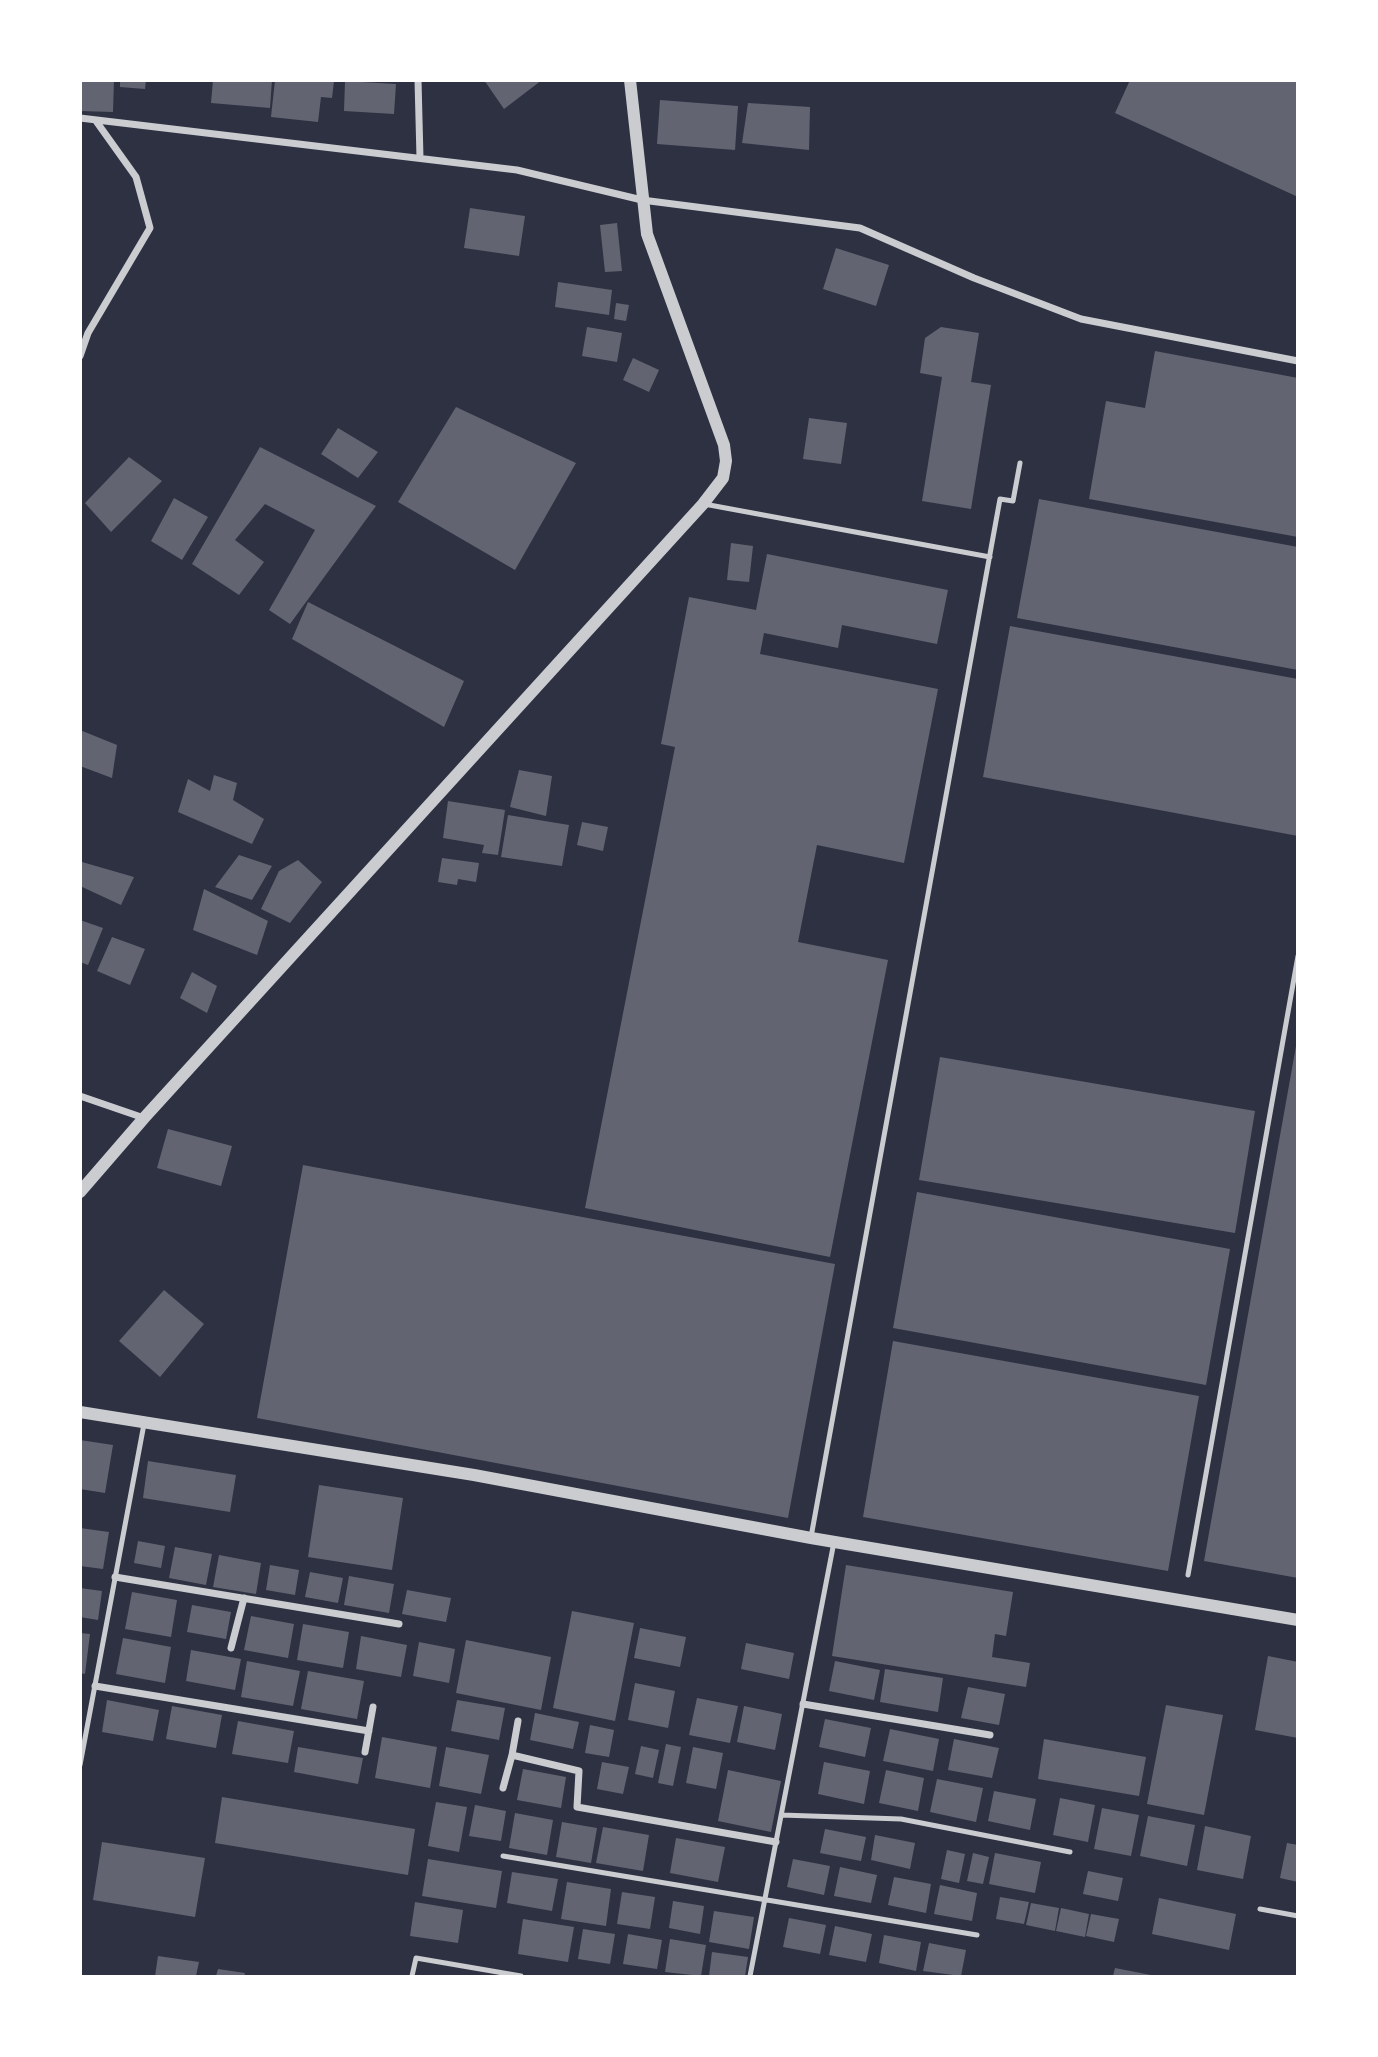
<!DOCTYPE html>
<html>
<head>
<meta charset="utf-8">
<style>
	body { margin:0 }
	#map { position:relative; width:1378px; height:2057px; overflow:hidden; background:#2d3142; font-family:"PT Sans",sans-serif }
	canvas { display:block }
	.frame { position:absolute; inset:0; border:82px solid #fff; pointer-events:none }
</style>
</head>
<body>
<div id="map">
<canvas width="1378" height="2057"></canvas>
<div class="frame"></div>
</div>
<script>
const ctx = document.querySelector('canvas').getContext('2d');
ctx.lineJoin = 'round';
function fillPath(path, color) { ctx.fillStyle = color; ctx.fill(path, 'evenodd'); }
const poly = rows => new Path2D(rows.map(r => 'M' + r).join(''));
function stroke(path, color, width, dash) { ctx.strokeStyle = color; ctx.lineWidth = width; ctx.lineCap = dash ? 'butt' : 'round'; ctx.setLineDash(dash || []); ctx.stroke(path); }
const building = poly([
	[80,80,114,80,113,112,80,111],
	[120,80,146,80,145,89,120,87],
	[213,80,272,80,270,108,211,103],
	[275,80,334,81,332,98,321,97,318,122,271,117],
	[484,80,542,80,504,109],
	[1130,80,1298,80,1298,197,1115,113],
	[345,81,396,84,394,114,344,111],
	[660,100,738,106,735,150,657,144],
	[748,103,810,107,809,150,742,143],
	[470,208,525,216,519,256,464,248],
	[617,223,622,271,605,272,600,225],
	[836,248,889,265,876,306,823,289],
	[558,282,612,290,609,315,555,307],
	[616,303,629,305,626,321,614,319],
	[587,327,622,333,617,362,582,356],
	[941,327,979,333,971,382,991,385,971,509,922,501,942,377,920,373,925,338],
	[1155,351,1298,378,1298,537,1089,499,1106,401,1145,408],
	[633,358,659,370,649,392,623,380],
	[456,407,576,463,515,570,398,502],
	[809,418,847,423,841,464,803,459],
	[338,428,378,452,358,478,321,454],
	[260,447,376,506,290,624,269,610,315,530,265,504,235,540,264,562,239,595,192,564],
	[129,457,162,481,111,532,85,503],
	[174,498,208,517,182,560,151,541],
	[1039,499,1298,547,1298,670,1017,618],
	[731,543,753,546,749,582,727,580],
	[767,554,948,590,937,644,842,625,838,648,764,633,760,654,938,689,904,863,817,845,798,942,888,960,830,1257,585,1208,675,747,661,744,689,597,756,610],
	[308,602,464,681,444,727,292,639],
	[1010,626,1298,679,1298,836,983,777],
	[80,730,117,745,112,778,80,766],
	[519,770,552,776,546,816,510,807],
	[214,775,237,783,233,800,264,819,252,844,178,812,188,779,210,791],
	[448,801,505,810,498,855,482,853,484,845,443,838],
	[508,815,569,825,562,866,501,857],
	[582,822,608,827,603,851,577,845],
	[239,855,272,866,252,900,215,887],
	[442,858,479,863,476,882,458,879,457,885,438,882],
	[298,860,322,882,290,923,261,909,279,871],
	[82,862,134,877,121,905,80,886],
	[204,889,268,921,257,955,193,930],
	[80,920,103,928,88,965,80,962],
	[112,937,145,949,130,985,97,971],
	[192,972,217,986,207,1013,180,998],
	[1296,1046,1298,1046,1298,1578,1204,1561],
	[940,1057,1255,1111,1235,1233,919,1180],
	[168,1129,232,1146,221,1186,157,1168],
	[303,1165,835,1264,788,1518,257,1418],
	[917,1192,1230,1249,1206,1385,893,1328],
	[164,1290,204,1324,160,1377,119,1341],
	[893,1341,1199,1396,1168,1571,863,1517],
	[80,1440,113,1445,105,1493,80,1489],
	[148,1461,236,1475,230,1512,143,1498],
	[319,1485,403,1498,392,1570,308,1557],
	[80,1528,109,1532,103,1569,80,1566],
	[138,1541,165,1546,161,1568,134,1563],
	[175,1547,212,1554,206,1585,169,1578],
	[219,1555,261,1563,256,1594,213,1587],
	[270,1565,299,1570,295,1595,266,1590],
	[846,1565,1013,1592,1006,1636,995,1634,992,1657,1030,1663,1026,1687,832,1656],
	[310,1572,343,1578,338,1603,305,1597],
	[349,1576,394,1584,389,1613,344,1605],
	[80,1588,102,1591,98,1620,80,1617],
	[407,1590,451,1598,446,1622,402,1614],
	[132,1592,177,1600,171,1637,125,1629],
	[192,1605,231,1612,226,1639,187,1632],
	[572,1611,634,1623,615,1721,553,1708],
	[251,1616,294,1624,288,1658,244,1650],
	[303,1624,349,1632,343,1668,297,1660],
	[640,1628,686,1637,680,1667,634,1658],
	[80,1633,90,1634,85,1674,80,1673],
	[361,1636,407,1645,401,1677,356,1669],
	[123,1638,171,1647,165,1683,116,1674],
	[466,1640,551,1657,541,1710,456,1693],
	[419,1642,455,1649,449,1683,413,1676],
	[746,1643,794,1653,789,1679,741,1669],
	[191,1650,241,1659,235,1690,186,1681],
	[1268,1656,1298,1662,1298,1738,1255,1730],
	[247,1661,300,1671,293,1706,241,1697],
	[835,1661,880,1670,874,1700,829,1691],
	[885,1669,943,1678,938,1712,880,1702],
	[308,1671,364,1681,357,1719,301,1709],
	[635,1683,675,1691,668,1728,628,1720],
	[968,1687,1005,1694,999,1725,961,1718],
	[697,1698,738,1706,730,1743,689,1735],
	[107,1700,159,1710,153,1741,102,1732],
	[457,1700,505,1708,499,1740,451,1731],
	[1166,1705,1223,1715,1204,1815,1147,1804],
	[172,1706,222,1715,216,1748,166,1739],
	[744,1706,782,1714,775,1750,737,1742],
	[535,1713,579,1722,573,1749,530,1740],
	[825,1719,871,1728,865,1757,819,1747],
	[238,1721,294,1731,288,1763,232,1754],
	[590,1725,614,1730,609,1757,585,1753],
	[890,1729,939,1739,933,1771,883,1761],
	[382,1737,437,1747,430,1788,375,1778],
	[954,1739,999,1748,992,1778,948,1770],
	[1044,1739,1146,1757,1139,1796,1038,1779],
	[666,1744,681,1747,673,1786,658,1783],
	[641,1746,659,1750,653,1778,635,1774],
	[298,1747,363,1758,358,1784,294,1772],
	[446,1747,489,1755,481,1794,439,1786],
	[693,1747,723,1753,716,1789,686,1783],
	[602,1762,629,1767,623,1794,597,1789],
	[824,1762,870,1771,864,1804,818,1794],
	[523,1769,566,1777,561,1808,517,1800],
	[728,1770,781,1781,771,1832,718,1821],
	[886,1770,924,1778,918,1811,879,1803],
	[937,1779,983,1788,976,1822,930,1812],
	[994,1791,1036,1799,1030,1830,988,1821],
	[222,1797,415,1829,408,1875,215,1843],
	[1060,1798,1095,1805,1088,1842,1053,1835],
	[436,1802,467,1807,459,1852,428,1846],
	[475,1805,506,1811,501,1841,469,1836],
	[1102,1808,1139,1815,1131,1856,1094,1849],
	[515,1813,553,1820,547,1855,509,1848],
	[1148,1816,1195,1825,1187,1866,1140,1856],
	[562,1822,597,1828,591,1863,556,1857],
	[1205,1826,1251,1836,1243,1879,1197,1870],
	[603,1827,649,1835,643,1871,596,1863],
	[825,1829,866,1837,861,1861,820,1853],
	[875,1835,915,1843,910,1869,871,1860],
	[676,1838,725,1847,718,1882,670,1873],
	[102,1842,205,1858,195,1917,93,1900],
	[1287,1843,1298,1845,1298,1882,1280,1878],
	[947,1850,965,1854,959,1883,941,1879],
	[973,1853,989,1857,983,1884,967,1881],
	[995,1853,1041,1862,1035,1893,989,1884],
	[428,1859,502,1871,496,1908,422,1896],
	[793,1859,830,1866,824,1895,787,1887],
	[840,1867,877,1875,871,1903,834,1896],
	[1088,1871,1123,1878,1118,1901,1083,1894],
	[512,1872,558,1879,552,1911,507,1903],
	[894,1877,931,1884,926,1913,888,1905],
	[567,1882,611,1889,606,1926,561,1919],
	[940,1885,977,1893,972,1921,934,1914],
	[622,1892,655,1897,650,1929,617,1924],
	[1000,1897,1029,1902,1024,1924,996,1919],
	[1159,1898,1236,1914,1229,1950,1152,1934],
	[673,1901,704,1906,700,1934,669,1928],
	[415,1902,463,1910,458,1943,410,1936],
	[1031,1903,1059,1908,1055,1931,1026,1925],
	[1061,1908,1089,1914,1085,1937,1056,1931],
	[714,1911,754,1917,749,1949,709,1942],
	[1091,1914,1119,1919,1114,1942,1086,1936],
	[789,1918,826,1925,820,1954,783,1947],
	[523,1919,574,1927,568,1962,518,1954],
	[835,1926,872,1934,866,1962,829,1955],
	[583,1929,615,1934,610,1964,578,1959],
	[628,1934,662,1940,657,1969,623,1964],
	[884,1935,921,1942,916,1971,879,1963],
	[670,1939,706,1945,701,1976,665,1972],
	[929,1943,966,1950,961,1976,923,1971],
	[712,1952,748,1957,745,1976,709,1976],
	[158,1956,199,1962,196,1976,155,1976],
	[1115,1968,1151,1975,1151,1976,1113,1976],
	[218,1969,245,1973,244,1976,216,1976]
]);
const service = poly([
	[704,504,990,557],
	[811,1537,1000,499,1013,501,1020,463],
	[1188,1575,1298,956],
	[80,1765,144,1424],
	[781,1815,901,1819,1070,1852],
	[503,1856,977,1935],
	[1260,1909,1298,1916],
	[412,1976,416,1958,521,1976],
	[750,1976,834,1542]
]);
const minor = poly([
	[418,80,420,158],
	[80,118,517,170,642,200,860,228,974,278,1081,319,1298,361],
	[80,356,88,333,150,228,136,177,96,121],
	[80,1096,144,1118],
	[115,1577,399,1624],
	[231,1648,244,1598],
	[95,1686,369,1731],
	[803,1704,990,1735],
	[518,1721,512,1755,579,1771,577,1807,776,1842],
	[365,1752,373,1707],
	[503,1788,512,1755]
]);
const tertiary = poly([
	[80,1192,144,1118,703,504,723,478,726,461,724,445,647,234,630,80],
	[80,1412,474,1475,811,1538,1298,1620]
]);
fillPath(building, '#626471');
stroke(service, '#caccd0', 5);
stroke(minor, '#caccd0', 7);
stroke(tertiary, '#caccd0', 12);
</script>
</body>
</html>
